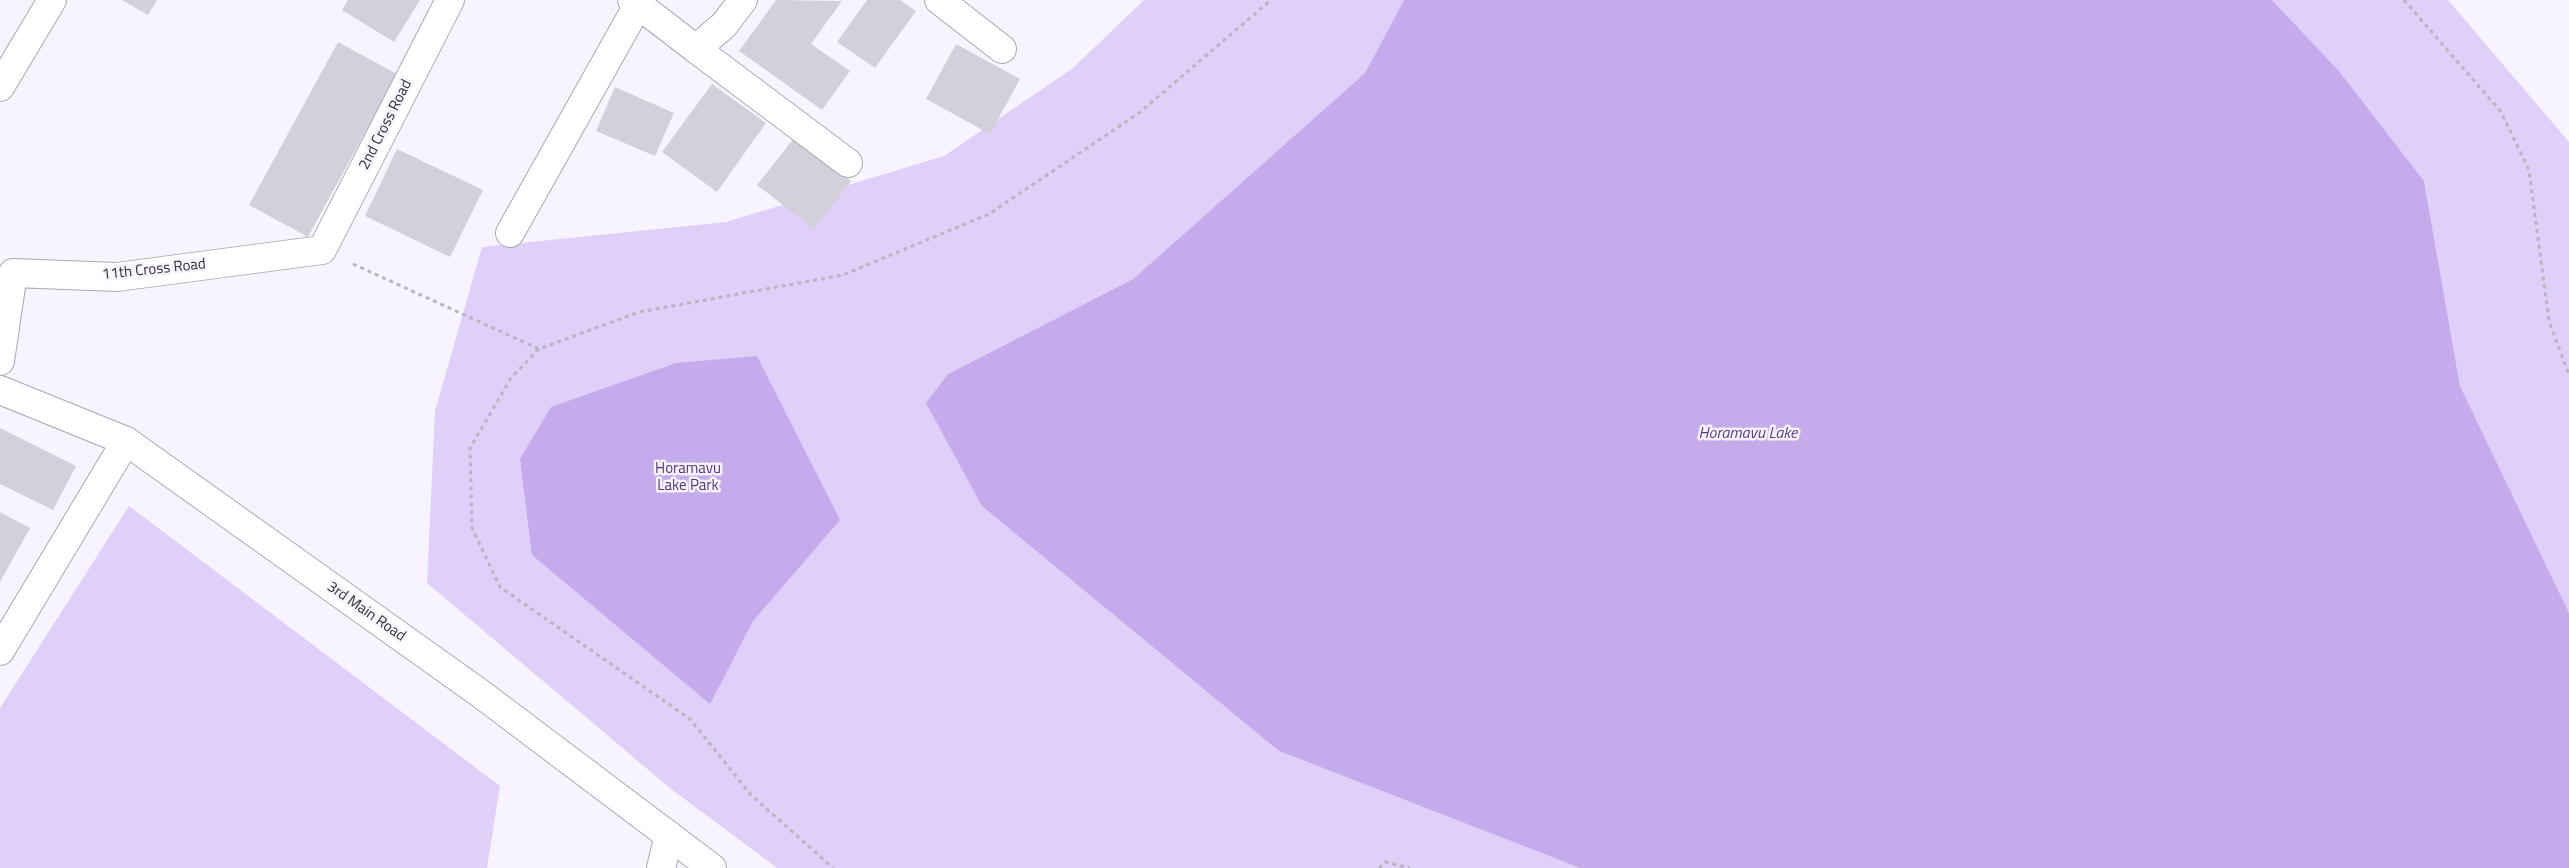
<!DOCTYPE html>
<html>
<head>
<meta charset="utf-8">
<style>
	body { margin:0 }
	canvas { display:block; background:#f8f4ff }
</style>
</head>
<body>
<canvas width="2569" height="868"></canvas>
<script>
const ctx = document.querySelector('canvas').getContext('2d');
ctx.lineJoin = 'round';
function fillPath(path, color) { ctx.fillStyle = color; ctx.fill(path, 'evenodd'); }
const poly = rows => new Path2D(rows.map(r => 'M' + r).join(''));
function stroke(path, color, width, dash) { ctx.strokeStyle = color; ctx.lineWidth = width; ctx.lineCap = dash ? 'butt' : 'round'; ctx.setLineDash(dash || []); ctx.stroke(path); }
function write(font, color, halo, rows, align = 'center') {
  ctx.font = font + ' "Titillium Web",sans-serif'; ctx.lineWidth = 5; ctx.setLineDash([]); ctx.textBaseline = 'middle'; ctx.strokeStyle = halo; ctx.fillStyle = color; for (const [text, x, y, turn = 0] of rows) {
    ctx.save(); ctx.translate(x, y); ctx.rotate((+turn || 0) * Math.PI / 180); ctx.textAlign = isNaN(turn) ? turn : align; if (halo) ctx.strokeText(text, 0, 0); ctx.fillText(text, 0, 0); ctx.restore();
  }
}
const green = poly([
	[1144,0,1404,0,1365,73,1133,279,948,374,1279,751,1580,868,777,868,671,789,427,583,435,411,482,247,726,222,944,156,1073,68],
	[2272,0,2448,0,2569,142,2569,613,2460,386,2424,181,2339,71],
	[129,506,500,786,487,868,0,868,0,708]
]);
const water = poly([
	[1404,0,2272,0,2339,71,2424,181,2460,386,2569,613,2569,868,1580,868,1279,751,982,506,926,403,948,374,1133,279,1365,73],
	[757,356,840,520,753,621,710,704,532,555,520,459,551,407,676,363]
]);
const building = poly([
	[122,0,157,0,148,15],
	[348,0,420,0,394,42,342,10],
	[776,0,842,1,811,44,850,71,822,110,739,51],
	[867,0,900,0,916,11,875,68,837,42],
	[338,42,397,74,308,237,249,205],
	[956,44,1020,79,990,134,926,99],
	[712,84,766,123,717,192,662,152],
	[615,87,674,113,655,156,596,131],
	[794,138,851,181,814,229,757,185],
	[397,149,483,190,450,257,365,216],
	[0,428,76,466,53,510,0,484],
	[0,512,30,528,0,582]
]);
const path = poly([
	[2404,0,2501,112,2529,170,2549,321,2569,375],
	[353,264,539,349,639,312,843,275,989,214,1139,113,1271,0],
	[539,349,511,378,470,448,472,528,500,587,690,719,751,795,833,868],
	[1379,868,1385,862,1410,868]
]);
const minor = poly([
	[632,0,696,49,724,25,743,0],
	[939,0,1002,49],
	[696,49,848,163],
	[0,87,52,0],
	[510,233,638,5],
	[0,361,13,273,117,277,322,250,450,0],
	[0,651,126,441],
	[661,868,669,835]
]);
const tertiary = poly([
	[0,390,126,441,481,694,712,868]
]);
const streetNames = [
	["2nd Cross Road",386,125,-63],
	["11th Cross Road",154,270,-6],
	["3rd Main Road",366,612,35]
];
const parkNames = [
	["Horamavu",688,469],
	["Lake Park",688,486]
];
const waterNames = [
	["Horamavu Lake",1748,434]
];
fillPath(green, '#dfcff9');
fillPath(water, '#c4abeb');
fillPath(building, '#d4d0db');
stroke(minor, '#aba7b1', 30);
stroke(tertiary, '#aba7b1', 30);
stroke(path, '#b9b6bf', 3, [4, 4]);
stroke(minor, '#fff', 28);
stroke(tertiary, '#fff', 28);
write('15px', '#313034', '#f8f4ff', streetNames);
write('15px', '#56347f', '#f8f4ff', parkNames);
write('italic 16px', '#5d3b87', '#f8f4ff', waterNames);
</script>
</body>
</html>
